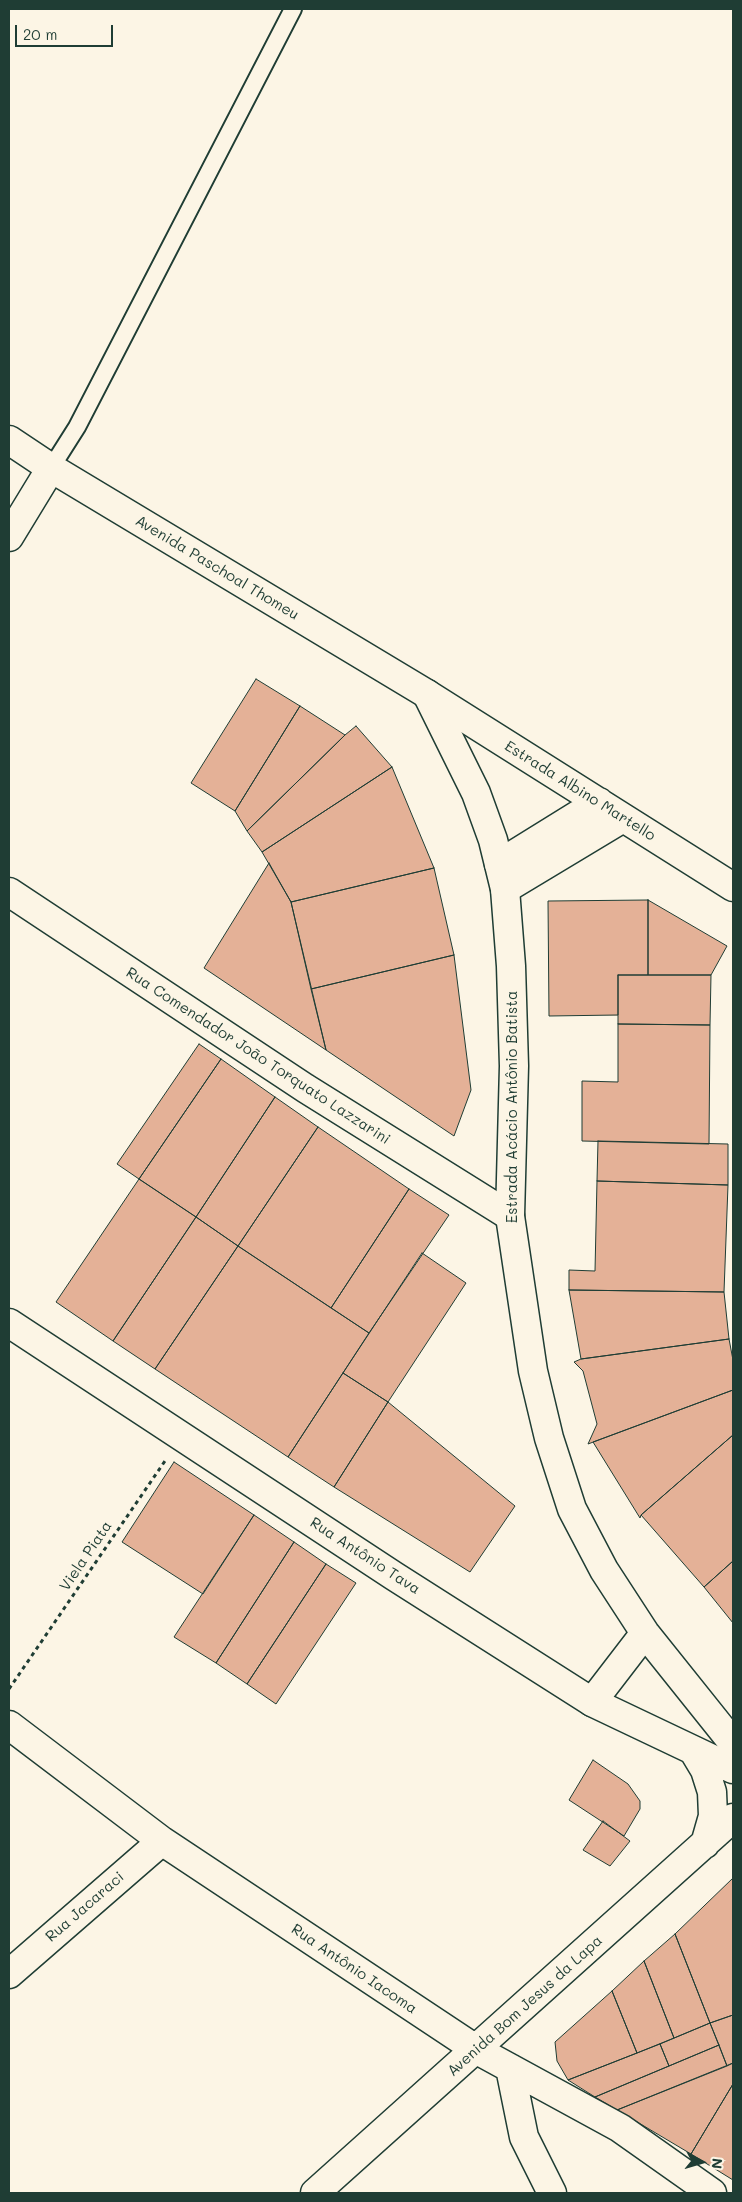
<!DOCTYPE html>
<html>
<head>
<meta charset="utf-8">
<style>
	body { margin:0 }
	#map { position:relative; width:742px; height:2202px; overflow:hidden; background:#fcf5e5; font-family:Mali,sans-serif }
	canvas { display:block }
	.frame { position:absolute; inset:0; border:10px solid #1f3d34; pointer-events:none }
	.north { position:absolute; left:677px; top:2137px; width:50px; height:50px; -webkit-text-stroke:4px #fcf5e5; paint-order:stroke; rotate:96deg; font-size:14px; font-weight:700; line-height:20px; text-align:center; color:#1f3d34 }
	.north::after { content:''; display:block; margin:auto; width:18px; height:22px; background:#1f3d34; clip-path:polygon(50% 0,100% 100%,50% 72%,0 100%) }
	.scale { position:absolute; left:15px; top:25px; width:98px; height:22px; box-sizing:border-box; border:2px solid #1f3d34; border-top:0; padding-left:6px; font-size:15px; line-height:18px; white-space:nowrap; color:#1f3d34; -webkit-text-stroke:4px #fcf5e5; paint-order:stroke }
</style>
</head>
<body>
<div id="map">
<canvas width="742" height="2202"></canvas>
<div class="frame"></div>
<div class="north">N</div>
<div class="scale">20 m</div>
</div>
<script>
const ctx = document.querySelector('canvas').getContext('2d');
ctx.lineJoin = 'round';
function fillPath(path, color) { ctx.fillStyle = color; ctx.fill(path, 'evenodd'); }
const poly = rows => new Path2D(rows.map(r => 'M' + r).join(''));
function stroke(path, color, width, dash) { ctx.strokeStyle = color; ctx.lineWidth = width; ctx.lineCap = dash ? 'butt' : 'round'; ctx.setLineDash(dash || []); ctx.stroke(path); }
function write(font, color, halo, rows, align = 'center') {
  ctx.font = font + ' Mali,sans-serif'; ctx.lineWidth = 5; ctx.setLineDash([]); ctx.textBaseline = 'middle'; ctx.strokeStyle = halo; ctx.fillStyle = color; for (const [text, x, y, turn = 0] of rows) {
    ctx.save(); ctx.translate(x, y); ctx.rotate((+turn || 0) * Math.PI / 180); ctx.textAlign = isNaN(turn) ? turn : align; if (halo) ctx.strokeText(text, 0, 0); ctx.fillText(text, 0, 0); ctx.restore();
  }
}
const building = poly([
	[256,679,300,706,235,811,191,783,256,679],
	[300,706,345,735,247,831,235,811,300,706],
	[356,726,392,767,262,852,247,831,345,735,356,726],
	[392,767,434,868,291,902,262,852,392,767],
	[269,863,291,902,326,1050,204,968,269,863],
	[434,868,454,955,311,989,291,902,434,868],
	[648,900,648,975,618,975,618,1015,549,1016,548,901,648,900],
	[648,900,727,946,711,975,648,975,648,900],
	[454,955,471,1090,454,1136,326,1050,311,989,454,955],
	[618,975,711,975,710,1025,618,1024,618,975],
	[618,1024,710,1025,709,1144,582,1141,582,1081,618,1082,618,1024],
	[199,1044,221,1059,139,1179,117,1164,199,1044],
	[221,1059,275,1097,196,1217,139,1179,221,1059],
	[275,1097,318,1127,238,1246,196,1217,275,1097],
	[318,1127,409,1189,331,1308,238,1246,318,1127],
	[598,1141,728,1144,728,1185,597,1181,598,1141],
	[139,1179,196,1217,113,1341,56,1302,139,1179],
	[597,1181,728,1185,724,1292,569,1290,569,1270,595,1271,597,1181],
	[409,1189,449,1215,369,1333,331,1308,409,1189],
	[196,1217,238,1246,155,1369,113,1341,196,1217],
	[238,1246,369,1333,288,1457,155,1369,238,1246],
	[422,1253,466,1283,388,1402,343,1373,422,1253],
	[569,1290,724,1292,729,1339,581,1359,569,1290],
	[729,1339,733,1360,733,1390,588,1444,597,1424,583,1371,574,1362,581,1359,729,1339],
	[343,1373,388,1402,334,1487,288,1457,343,1373],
	[733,1390,733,1435,641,1515,640,1518,593,1442,733,1390],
	[388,1402,515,1506,470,1572,334,1487,388,1402],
	[733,1435,733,1561,704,1587,641,1515,733,1435],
	[174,1462,254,1515,203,1594,122,1542,174,1462],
	[254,1515,294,1542,216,1663,174,1637,254,1515],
	[294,1542,326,1564,247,1684,216,1663,294,1542],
	[733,1561,733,1623,704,1587,733,1561],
	[326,1564,356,1583,276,1704,247,1684,326,1564],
	[593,1760,628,1784,640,1801,640,1809,624,1836,569,1800,593,1760],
	[603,1821,630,1841,610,1866,583,1850,603,1821],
	[733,1878,733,2015,710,2023,675,1934,733,1878],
	[675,1934,710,2023,674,2038,644,1961,675,1934],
	[644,1961,674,2038,637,2053,612,1991,644,1961],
	[612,1991,637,2053,568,2080,557,2061,555,2042,612,1991],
	[733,2015,733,2063,727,2066,710,2023,733,2015],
	[710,2023,719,2045,669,2066,660,2044,710,2023],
	[660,2044,669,2066,595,2097,568,2080,660,2044],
	[719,2045,727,2066,617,2110,595,2097,719,2045],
	[733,2063,733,2084,691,2154,617,2110,733,2063],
	[733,2084,733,2180,691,2154,733,2084]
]);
const path = poly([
	[9,1689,165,1461]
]);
const service = poly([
	[51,468,77,427,293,9]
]);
const minor = poly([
	[9,537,51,468],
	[9,892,305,1088,510,1216],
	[9,1323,394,1576,592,1702,733,1769],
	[9,1725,162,1841,477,2050,620,2128,712,2193],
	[693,1750,705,1770,712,1792,713,1816,705,1844],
	[9,1974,162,1841],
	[510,2068,524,2137,552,2193],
	[315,2193,733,1818]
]);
const tertiary = poly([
	[427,694,476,793,493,840,505,889,511,966,514,1066,510,1216,533,1371,549,1438,572,1509,604,1570,645,1633,733,1743],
	[592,1702,645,1633]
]);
const secondary = poly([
	[9,440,51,468,427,694,733,887],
	[499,864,599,802],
	[505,889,623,818]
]);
const streetNames = [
	["Avenida Paschoal Thomeu",217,568,31],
	["Estrada Albino Martello",580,791,32],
	["Rua Comendador João Torquato Lazzarini",258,1056,33],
	["Estrada Acácio Antônio Batista",512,1107,-90],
	["Viela Piata",86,1556,-56],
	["Rua Antônio Tava",365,1556,33],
	["Rua Jacaraci",85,1907,-41],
	["Rua Antônio Iacoma",354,1969,34],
	["Avenida Bom Jesus da Lapa",525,2006,-42]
];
fillPath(building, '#e4b197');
stroke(building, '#1f3d34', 1);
stroke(service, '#1f3d34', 20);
stroke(minor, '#1f3d34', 31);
stroke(tertiary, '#1f3d34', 31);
stroke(secondary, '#1f3d34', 31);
stroke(path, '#1f3d34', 3, [4, 4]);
stroke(service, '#fcf5e5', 16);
stroke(minor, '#fcf5e5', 28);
stroke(tertiary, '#fcf5e5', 28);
stroke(secondary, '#fcf5e5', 28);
write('15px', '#1f3d34', '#fcf5e5', streetNames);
</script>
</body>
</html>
